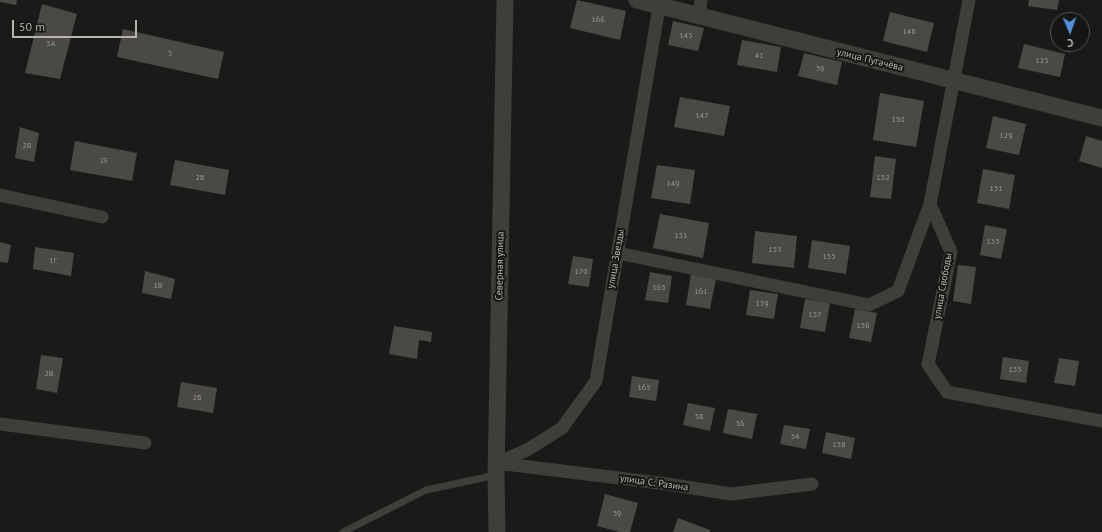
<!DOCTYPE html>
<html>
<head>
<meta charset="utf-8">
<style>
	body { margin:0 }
	#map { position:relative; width:1102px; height:532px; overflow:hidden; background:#1a1a19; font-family:"PT Sans",sans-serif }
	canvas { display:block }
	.north { position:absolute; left:1050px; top:12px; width:40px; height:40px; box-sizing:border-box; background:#151514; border:1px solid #565451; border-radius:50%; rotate:178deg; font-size:11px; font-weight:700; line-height:16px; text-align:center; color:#b8b3ad }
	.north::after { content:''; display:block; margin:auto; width:14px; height:18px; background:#5093db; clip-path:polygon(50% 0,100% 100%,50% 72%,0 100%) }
	.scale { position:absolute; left:12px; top:20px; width:125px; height:18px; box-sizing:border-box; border:2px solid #b8b3ad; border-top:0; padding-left:5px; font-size:12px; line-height:14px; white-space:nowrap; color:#b8b3ad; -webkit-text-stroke:3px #151514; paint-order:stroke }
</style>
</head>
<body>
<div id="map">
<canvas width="1102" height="532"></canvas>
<div class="north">С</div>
<div class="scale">50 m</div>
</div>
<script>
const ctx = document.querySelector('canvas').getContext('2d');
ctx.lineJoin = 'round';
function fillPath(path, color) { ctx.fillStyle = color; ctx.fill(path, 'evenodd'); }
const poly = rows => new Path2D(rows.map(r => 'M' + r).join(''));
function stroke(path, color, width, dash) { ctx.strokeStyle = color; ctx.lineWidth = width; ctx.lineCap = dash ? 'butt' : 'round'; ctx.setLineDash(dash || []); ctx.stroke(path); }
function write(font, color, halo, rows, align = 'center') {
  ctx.font = font + ' "PT Sans",sans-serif'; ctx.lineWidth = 4; ctx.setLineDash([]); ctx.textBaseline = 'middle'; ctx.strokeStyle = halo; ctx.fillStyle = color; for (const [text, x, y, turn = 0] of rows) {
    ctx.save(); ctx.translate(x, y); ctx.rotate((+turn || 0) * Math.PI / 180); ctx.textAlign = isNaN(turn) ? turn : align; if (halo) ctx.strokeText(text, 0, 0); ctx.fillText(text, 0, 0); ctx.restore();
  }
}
const building = poly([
	[0,0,17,0,16,5,0,2],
	[577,0,626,11,620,40,570,28],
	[1029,0,1059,0,1057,10,1028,6],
	[42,4,77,14,60,79,25,73],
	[890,12,934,23,927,52,883,41],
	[673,21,704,28,698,51,668,45],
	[123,29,224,52,218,79,117,57],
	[742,40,781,47,777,72,737,65],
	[1024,44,1065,54,1060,77,1018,68],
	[804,53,842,62,837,85,798,76],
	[880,93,924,101,916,147,873,140],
	[680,97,730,106,724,136,674,127],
	[993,116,1026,124,1019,155,986,148],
	[20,127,39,133,34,162,15,158],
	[1086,136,1102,141,1102,168,1079,161],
	[75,141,137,153,132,181,70,170],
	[875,156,896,159,891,199,870,197],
	[175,160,229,170,225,195,170,185],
	[657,165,695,170,690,204,651,198],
	[983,169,1015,175,1009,209,977,203],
	[660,214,709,223,703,258,653,248],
	[985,225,1007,229,1001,259,980,255],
	[755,231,797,236,794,268,752,263],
	[812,240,850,246,846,274,808,268],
	[0,242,11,245,8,263,0,262],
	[35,247,74,253,71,276,33,269],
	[573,256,593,259,589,287,568,284],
	[958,265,976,267,971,304,953,301],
	[145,271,175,279,171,299,142,293],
	[650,272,672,276,668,303,645,300],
	[691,274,716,279,710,309,686,305],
	[750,290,778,294,774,319,746,315],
	[805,299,830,303,825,332,800,328],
	[855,309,877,313,871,342,849,338],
	[394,326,432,332,431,342,419,340,417,359,389,354],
	[41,355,63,358,57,393,36,389],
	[1003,357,1029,361,1026,383,1000,379],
	[1059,358,1079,361,1075,386,1054,383],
	[632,376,659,380,656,401,629,397],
	[181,382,217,388,213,413,177,407],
	[688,403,715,408,710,431,683,425],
	[728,409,757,414,752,439,723,433],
	[784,425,810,429,806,449,780,444],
	[826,432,855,438,851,459,822,453],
	[605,494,638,503,630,532,619,532,597,526],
	[678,518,710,530,710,532,673,532]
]);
const service = poly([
	[343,532,426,490,496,475]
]);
const minor = poly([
	[969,0,930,204,951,252,928,364,947,392,1102,421],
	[699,17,701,0],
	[0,195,102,217],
	[618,253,869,305,898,291,930,204],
	[0,424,145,443],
	[497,463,527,450,562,428,596,381,659,7],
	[497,463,667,484,731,494,812,484]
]);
const tertiary = poly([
	[637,0,1102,118],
	[497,532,496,475,505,0]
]);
const numberNames = [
	["166",598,20],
	["148",909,32],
	["145",686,36],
	["5А",51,44],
	["3",170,54],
	["41",759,56],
	["125",1042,61],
	["39",820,69],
	["147",702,116],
	["150",898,120],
	["129",1006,136],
	["2В",27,146],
	["2Е",104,161],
	["2Б",200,178],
	["152",883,178],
	["149",673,184],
	["131",996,189],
	["151",681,236],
	["133",993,242],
	["153",775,250],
	["155",829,257],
	["1Г",53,261],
	["170",581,272],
	["1В",158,286],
	["163",659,288],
	["161",701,292],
	["159",762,304],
	["157",815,315],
	["156",863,326],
	["135",1015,370],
	["2В",49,374],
	["165",644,388],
	["2Б",197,398],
	["58",699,417],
	["56",740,424],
	["54",795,437],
	["158",839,445],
	["39",617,514]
];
const streetNames = [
	["улица Пугачёва",870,60,14],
	["улица Звезды",616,259,-80],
	["Северная улица",500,266,-89],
	["улица Свободы",943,286,-80],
	["улица С. Разина",654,483,8]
];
fillPath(building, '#4a4946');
stroke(service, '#3f3e3a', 7);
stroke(minor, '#3f3e3a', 13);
stroke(tertiary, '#3f3e3a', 17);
write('8px', '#9c9893', null, numberNames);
write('10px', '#b8b3ad', '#151514', streetNames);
</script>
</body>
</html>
